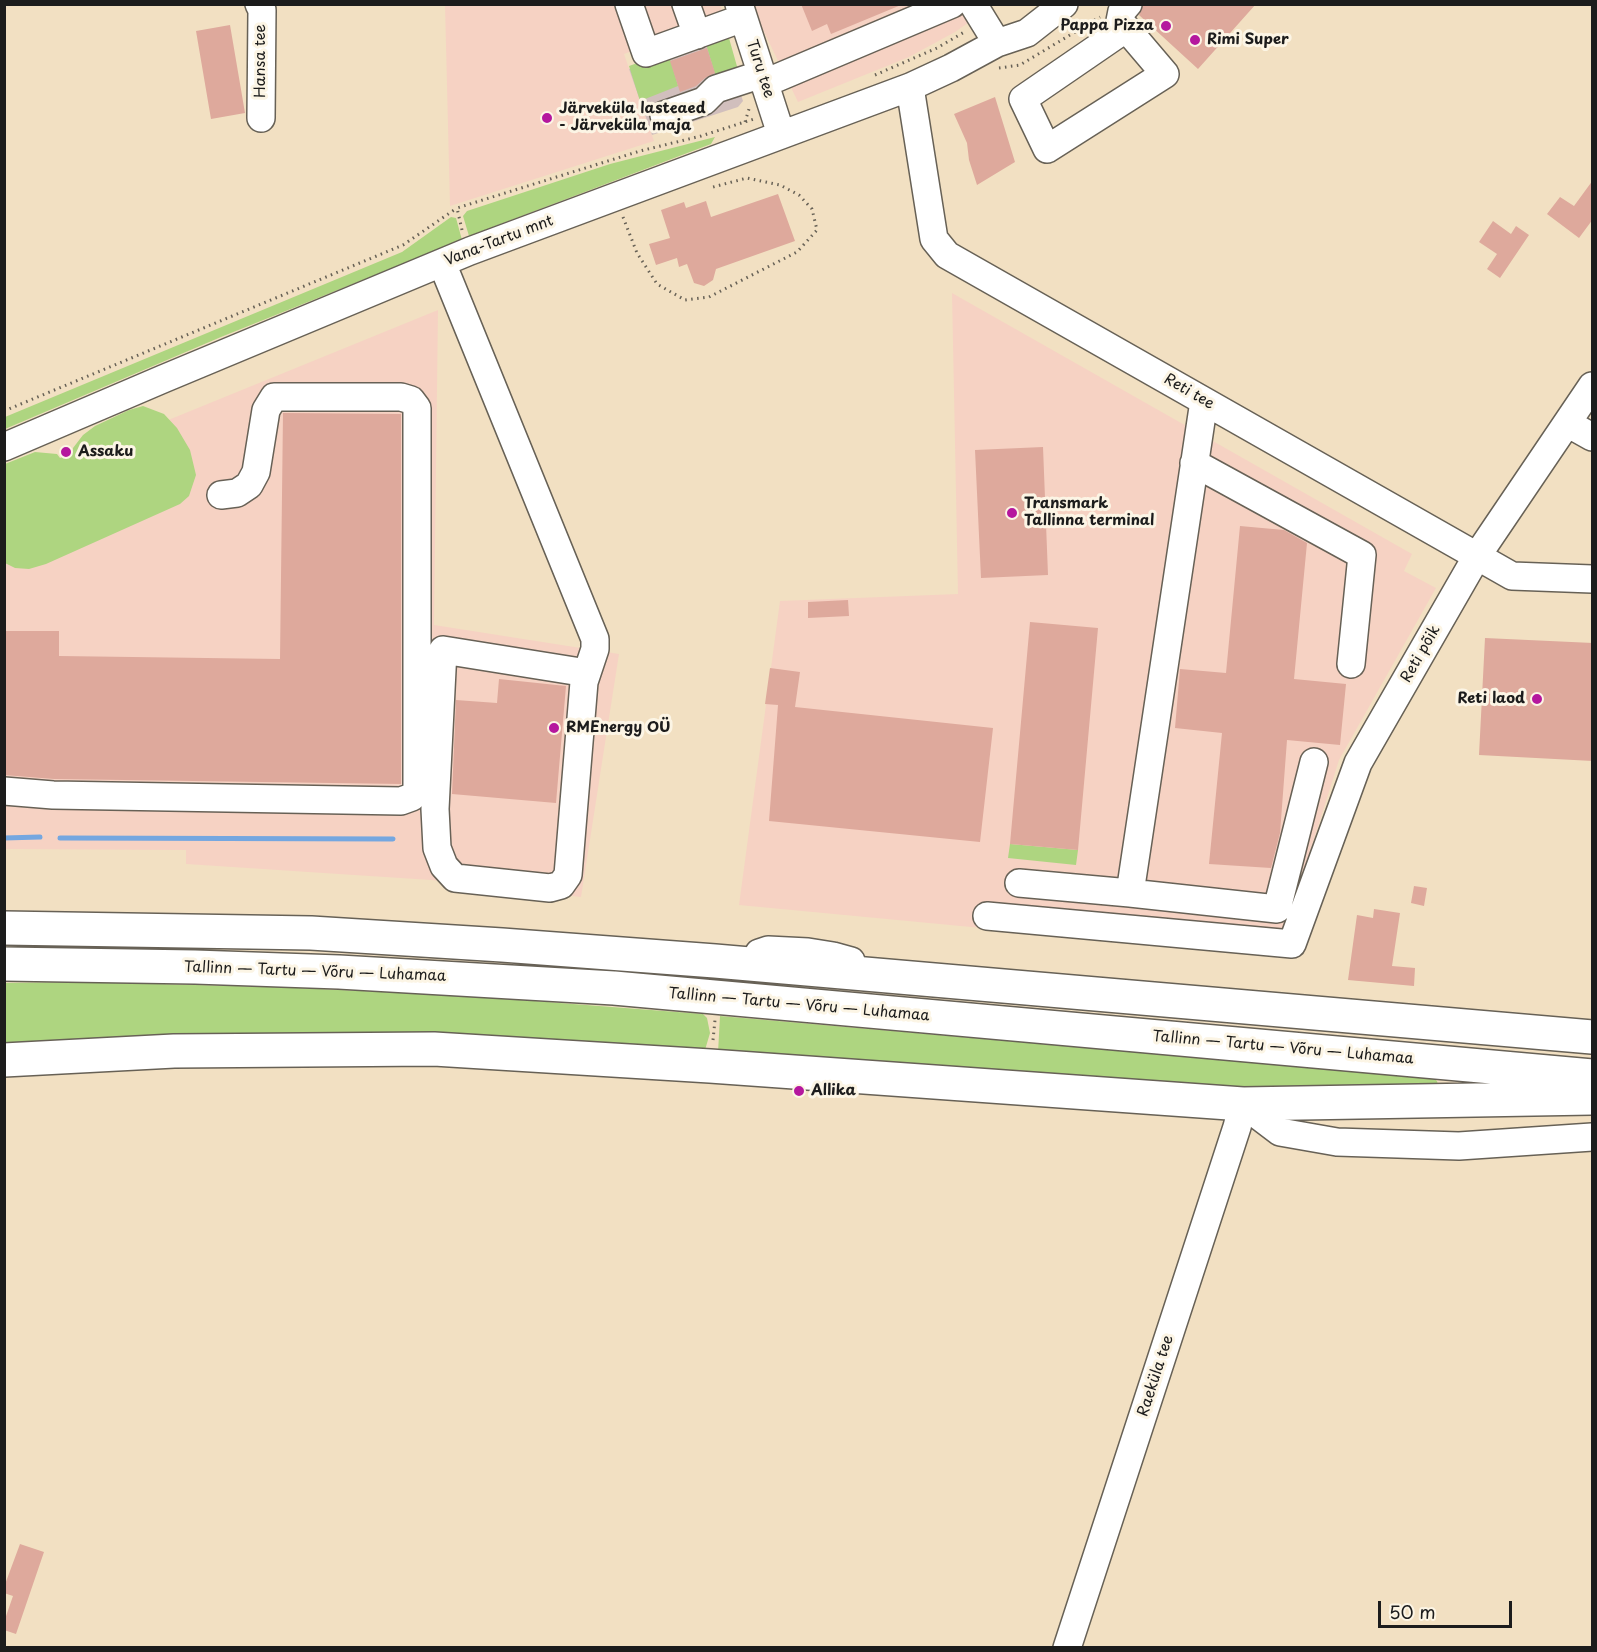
<!DOCTYPE html>
<html>
<head>
<meta charset="utf-8">
<style>
	body { margin:0 }
	#map { position:relative; width:1597px; height:1652px; overflow:hidden; background:#f2e0c2; font-family:"Playpen Sans",sans-serif }
	canvas { display:block }
	.frame { position:absolute; inset:0; border:6px solid #1c1c1c; pointer-events:none }
	.scale { position:absolute; left:1378px; top:1601px; width:134px; height:27px; box-sizing:border-box; border:3px solid #1c1c1c; border-top:0; padding-left:8px; font-size:18px; line-height:21px; white-space:nowrap; color:#1c1c1c; -webkit-text-stroke:4px #fcf5e5; paint-order:stroke }
</style>
</head>
<body>
<div id="map">
<canvas width="1597" height="1652"></canvas>
<div class="frame"></div>
<div class="scale">50 m</div>
</div>
<script>
const ctx = document.querySelector('canvas').getContext('2d');
ctx.lineJoin = 'round';
function fillPath(path, color) { ctx.fillStyle = color; ctx.fill(path, 'evenodd'); }
const poly = rows => new Path2D(rows.map(r => 'M' + r).join(''));
function stroke(path, color, width, dash) { ctx.strokeStyle = color; ctx.lineWidth = width; ctx.lineCap = dash ? 'butt' : 'round'; ctx.setLineDash(dash || []); ctx.stroke(path); }
function write(font, color, halo, rows, align = 'center') {
  ctx.font = font + ' "Playpen Sans",sans-serif'; ctx.lineWidth = 6; ctx.setLineDash([]); ctx.textBaseline = 'middle'; ctx.strokeStyle = halo; ctx.fillStyle = color; for (const [text, x, y, turn = 0] of rows) {
    ctx.save(); ctx.translate(x, y); ctx.rotate((+turn || 0) * Math.PI / 180); ctx.textAlign = isNaN(turn) ? turn : align; if (halo) ctx.strokeText(text, 0, 0); ctx.fillText(text, 0, 0); ctx.restore();
  }
}
const built = poly([
	[995,4,955,32,909,57,798,102,751,5],
	[445,5,720,5,725,18,624,54,654,141,450,206],
	[952,293,1412,554,1404,571,1436,588,1339,760,1277,956,739,905,780,601,958,594],
	[438,310,434,625,619,654,581,897,431,880,186,864,186,850,5,849,5,490,107,445]
]);
const industrial = poly([
	[722,39,743,101,738,107,652,135,629,69]
]);
const green = poly([
	[727,31,740,77,718,84,706,44,669,55,678,86,640,101,629,66],
	[715,137,711,144,469,236,463,216,467,211,610,164],
	[451,217,456,218,462,240,221,337,5,429,5,417,402,252],
	[143,406,164,414,177,428,190,450,196,475,189,496,180,504,46,564,29,569,15,568,5,563,5,464,35,452,57,454,60,458,73,452,73,448,83,435,95,426,129,410],
	[1010,844,1078,850,1076,865,1008,858],
	[78,982,276,987,469,996,703,1014,707,1018,710,1033,705,1050,5,1047,4,983],
	[720,1016,1433,1078,1437,1081,1438,1085,1311,1093,718,1053]
]);
const stream = poly([
	[4,838,40,837],
	[60,838,393,839]
]);
const building = poly([
	[801,4,901,4,901,5,831,34,827,24,812,31],
	[1143,4,1256,4,1198,69,1139,15],
	[230,25,245,113,211,119,196,31],
	[707,48,715,73,705,78,696,86,680,92,670,61],
	[995,97,1015,162,977,185,969,160,967,143,954,114],
	[1593,180,1593,219,1579,238,1547,214,1560,197,1574,206],
	[778,194,795,241,716,269,713,280,704,286,694,283,687,264,679,267,677,258,656,265,649,244,670,238,661,210,684,202,686,208,706,201,711,217],
	[1493,221,1511,234,1516,226,1529,235,1500,278,1487,269,1497,254,1479,242],
	[283,413,401,414,401,784,54,779,4,775,4,631,59,631,59,656,280,659],
	[1043,447,1048,575,981,578,975,450],
	[1240,526,1284,530,1307,543,1294,679,1346,684,1340,745,1287,740,1280,833,1271,868,1209,864,1222,733,1175,728,1180,669,1226,673],
	[848,600,849,616,808,618,808,602],
	[1030,622,1098,628,1078,850,1010,844],
	[1485,638,1593,643,1593,761,1479,755],
	[770,668,800,672,795,707,993,728,980,842,769,821,778,705,765,704],
	[499,679,566,686,556,803,452,794,456,700,497,703],
	[1414,886,1427,888,1424,906,1411,903],
	[1374,909,1400,913,1392,966,1415,968,1414,986,1348,980,1357,915,1373,918],
	[20,1544,44,1552,16,1634,4,1630,4,1622,13,1596,4,1593,4,1587]
]);
const path = poly([
	[999,68,1020,65,1100,17],
	[875,75,937,48,966,31],
	[745,122,749,109],
	[623,217,637,253,657,284,685,300,709,297,797,252,817,230,812,209,799,195,780,185,747,178,713,187,712,185],
	[462,230,457,208,640,151,701,136,754,119],
	[4,411,403,245,457,208],
	[713,1040,715,1020]
]);
const minor = poly([
	[259,4,262,10,261,118],
	[629,4,646,53,743,18],
	[686,4,697,35],
	[739,4,781,134],
	[973,4,997,43],
	[1125,29,1023,99,1047,149,1165,74,1120,21,1122,11,1128,4],
	[765,83,952,4],
	[910,87,934,239,947,255,1512,576,1592,579],
	[664,115,704,101,716,89,762,74],
	[442,263,595,639,595,649,584,682,568,875,561,885,550,888,455,878,444,866,437,848,435,809,443,650,587,673],
	[1204,401,1130,893,1277,909,1314,762],
	[1567,423,1592,437],
	[4,447,163,379,470,251,910,87,951,68,997,43,1027,33,1064,4],
	[1194,463,1362,555,1351,664],
	[4,791,53,795,401,801,412,797,417,790,417,408,411,400,401,397,274,397,266,410,256,472,249,485,237,493,221,495],
	[1019,883,1130,893],
	[987,916,1292,944,1358,763,1477,556,1592,386],
	[759,953,768,950,808,952,833,956,851,961],
	[1067,1648,1237,1127,1243,1104,1280,1132,1337,1142,1459,1146,1592,1137]
]);
const highway = poly([
	[4,928,311,933,502,945,715,961,1592,1037],
	[4,964,195,967,339,972,614,988,1592,1076],
	[4,1060,174,1051,434,1049,710,1066,1243,1104,1592,1098]
]);
const markers = [
	[1166,26,6,"#b5179e"],
	[1195,40,6,"#b5179e"],
	[547,118,6,"#b5179e"],
	[66,452,6,"#b5179e"],
	[1012,513,6,"#b5179e"],
	[1537,699,6,"#b5179e"],
	[554,728,6,"#b5179e"],
	[799,1091,6,"#b5179e"]
];
const poiNames = [
	["Pappa Pizza",1154,26,"right"],
	["Rimi Super",1207,40],
	["Järveküla lasteaed",559,109],
	["- Järveküla maja",559,126],
	["Assaku",78,452],
	["Transmark",1024,504],
	["Tallinna terminal",1024,521],
	["Reti laod",1525,699,"right"],
	["RMEnergy OÜ",566,728],
	["Allika",811,1091]
];
const streetNames = [
	["Hansa tee",261,61,-90],
	["Turu tee",760,69,72],
	["Vana-Tartu mnt",499,241,-21],
	["Reti tee",1189,392,30],
	["Reti põik",1421,654,-60],
	["Tallinn — Tartu — Võru — Luhamaa",315,972,2],
	["Tallinn — Tartu — Võru — Luhamaa",799,1005,5],
	["Tallinn — Tartu — Võru — Luhamaa",1283,1048,5],
	["Raeküla tee",1156,1376,-72]
];
fillPath(built, '#f6d2c3');
fillPath(industrial, '#d1bfbd');
fillPath(green, '#aed580');
stroke(stream, '#74a7e0', 5);
fillPath(building, '#dea99c');
stroke(minor, '#676156', 30);
stroke(highway, '#676156', 36);
stroke(path, '#676156', 3, [1.5, 4.5]);
stroke(minor, '#fff', 27);
stroke(highway, '#fff', 33);
for (const [x, y, r, color] of markers) { const dot = new Path2D(); dot.arc(x, y, r, 0, 2 * Math.PI); ctx.fillStyle = color; ctx.fill(dot); stroke(dot, '#fcf5e5', 2); }
write('bold 15px', '#1c1c1c', '#fcf5e5', poiNames, 'left');
write('15px', '#1c1c1c', '#fcf5e5', streetNames);
</script>
</body>
</html>
